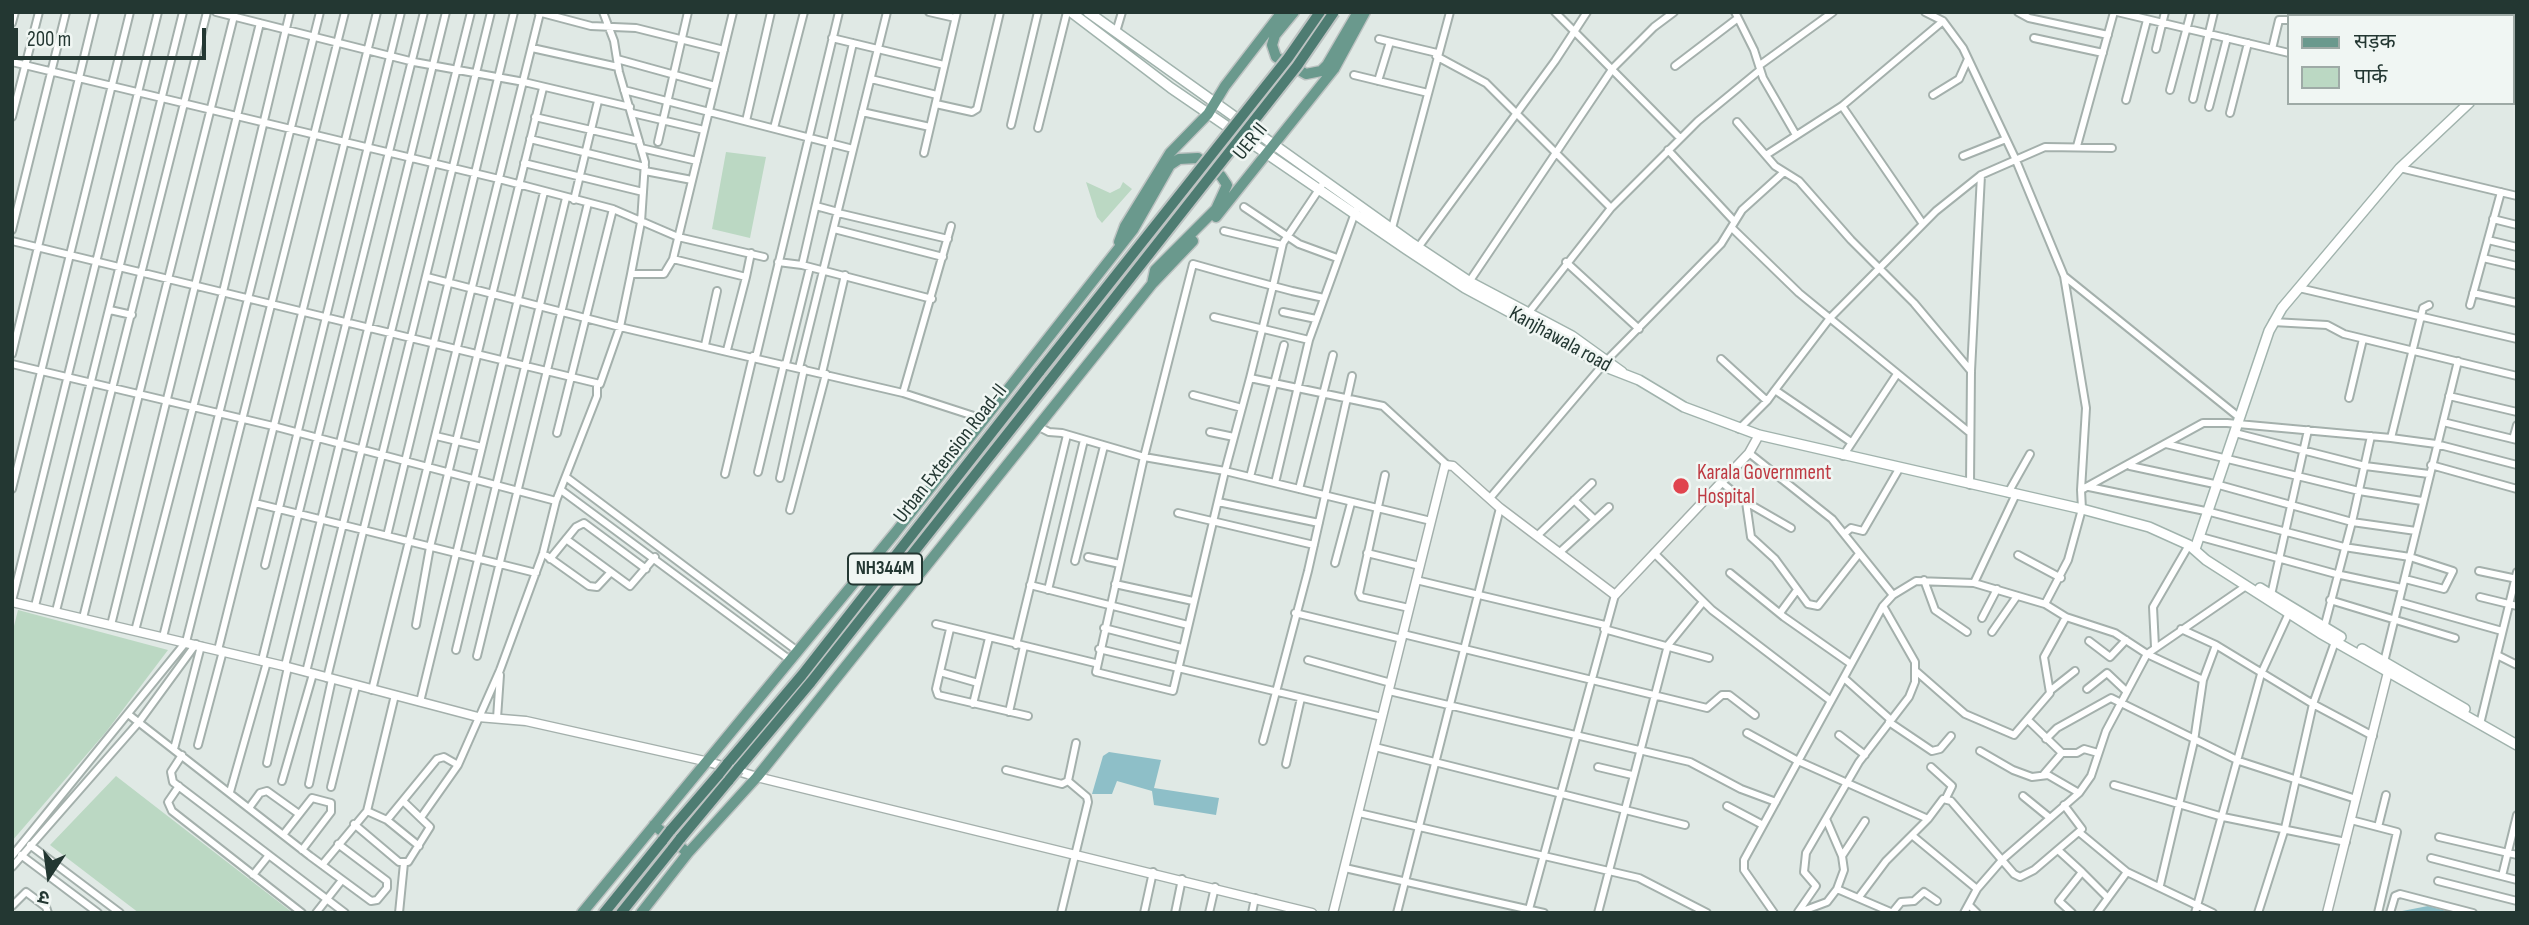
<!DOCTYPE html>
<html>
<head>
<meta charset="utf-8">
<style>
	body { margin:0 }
	#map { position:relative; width:2529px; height:925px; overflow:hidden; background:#e0e9e5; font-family:"Sofia Sans Condensed","Noto Sans Devanagari",sans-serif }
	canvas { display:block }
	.frame { position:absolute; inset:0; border:14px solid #233732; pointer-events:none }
	.legend { position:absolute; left:2287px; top:14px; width:228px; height:91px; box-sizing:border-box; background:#f0f6f3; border:2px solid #9eaaa6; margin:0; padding:9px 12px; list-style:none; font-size:21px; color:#233732 }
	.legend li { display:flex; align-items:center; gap:14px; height:35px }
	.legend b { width:35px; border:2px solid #9eaaa6 }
	.north { position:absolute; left:14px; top:841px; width:70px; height:70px; -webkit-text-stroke:5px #f0f6f3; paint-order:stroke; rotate:193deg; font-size:19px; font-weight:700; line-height:28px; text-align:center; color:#233732 }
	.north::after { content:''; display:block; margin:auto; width:24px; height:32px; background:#233732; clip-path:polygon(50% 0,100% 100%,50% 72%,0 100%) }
	.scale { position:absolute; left:14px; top:28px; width:192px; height:32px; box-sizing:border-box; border:4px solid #233732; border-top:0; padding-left:9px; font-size:21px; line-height:24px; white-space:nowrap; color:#233732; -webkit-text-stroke:5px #f0f6f3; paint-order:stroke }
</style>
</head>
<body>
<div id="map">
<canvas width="2529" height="925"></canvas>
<div class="frame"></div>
<ul class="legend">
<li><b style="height:9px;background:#6a998d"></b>सड़क</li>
<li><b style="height:19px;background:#bbd8c3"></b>पार्क</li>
</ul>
<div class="north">उ</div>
<div class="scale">200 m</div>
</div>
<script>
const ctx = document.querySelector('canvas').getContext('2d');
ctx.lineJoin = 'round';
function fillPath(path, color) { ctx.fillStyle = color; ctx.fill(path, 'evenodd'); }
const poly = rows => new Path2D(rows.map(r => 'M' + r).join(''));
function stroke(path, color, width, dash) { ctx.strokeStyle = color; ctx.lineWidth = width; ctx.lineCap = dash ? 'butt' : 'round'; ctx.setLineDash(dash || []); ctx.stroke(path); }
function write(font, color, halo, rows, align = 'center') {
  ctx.font = font + ' "Sofia Sans Condensed",sans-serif'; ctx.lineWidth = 5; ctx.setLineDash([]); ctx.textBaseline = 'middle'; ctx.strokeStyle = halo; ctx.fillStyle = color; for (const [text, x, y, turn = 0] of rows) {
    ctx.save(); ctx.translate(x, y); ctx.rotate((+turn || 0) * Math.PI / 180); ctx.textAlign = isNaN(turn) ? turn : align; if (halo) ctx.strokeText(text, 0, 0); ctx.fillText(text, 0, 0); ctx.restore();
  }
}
const green = poly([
	[726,152,766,157,750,238,712,229],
	[1086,182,1110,193,1120,188,1123,182,1132,189,1102,223,1097,217],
	[18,610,168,650,106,732,12,841,12,634],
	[116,776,156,807,293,913,139,913,50,845]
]);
const water = poly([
	[1109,752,1161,760,1154,788,1219,798,1216,815,1154,805,1152,791,1117,781,1112,794,1092,794,1103,756],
	[2428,906,2454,913,2397,913,2397,912]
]);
const minor = poly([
	[216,12,414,62,524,82,630,107],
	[538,12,591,26,636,28,724,50],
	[929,12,955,18],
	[1555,12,1680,138],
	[1735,12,1754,50,1763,78,1796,135],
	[1925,12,1943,21,1963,48,2015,158,2064,276,2086,408,2081,490],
	[2018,12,2029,18,2108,35],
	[2117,12,2289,53],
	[2296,16,2297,12],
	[2321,16,2322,12],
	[2348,16,2349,12],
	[2371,16,2372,12],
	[2395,16,2396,12],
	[12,23,15,12],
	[1116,32,1122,12],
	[832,38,944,65],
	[2034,38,2103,53],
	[1379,39,1437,53],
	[532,48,618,67],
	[2156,49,2165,12],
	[2272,49,2279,20,2289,20],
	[1436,56,1486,83,1611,208],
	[617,59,715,86],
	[12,62,499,179,613,209,678,237,764,257],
	[1760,65,1833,12],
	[1675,66,1738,18],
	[1354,75,1428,93],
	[2513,78,2517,79],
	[871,79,937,95],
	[1378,81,1390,42],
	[624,90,853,149],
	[2170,90,2191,12],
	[1933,95,1959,79,1968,59],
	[2193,99,2214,12],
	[2126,100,2147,20],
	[936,104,972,112,977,109,1000,12],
	[1842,106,1923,224],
	[2209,107,2227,38],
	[862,112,930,127],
	[632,113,704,130],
	[2230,113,2248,43],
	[12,117,39,12],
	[535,117,639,141],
	[746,121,771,12],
	[1737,122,1775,166,1799,181,1851,240,1914,303,1971,371],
	[1011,125,1038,12],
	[774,128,804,12],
	[1038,128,1067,12],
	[530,139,645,167],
	[658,142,688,12],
	[2077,146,2114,12],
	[641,148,697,161],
	[1668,150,1734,221],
	[924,153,957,12],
	[1766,155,1842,106,1943,21],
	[1963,156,2006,139],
	[524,163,643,192],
	[2400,168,2517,196],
	[645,171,692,180],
	[574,200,598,101],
	[816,206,838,212],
	[1244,207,1299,244,1337,258],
	[838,213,948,239],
	[2493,219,2517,225],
	[1732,228,1799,293,1969,432],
	[834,229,943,257],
	[12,230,66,12],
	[1224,231,1282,245],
	[1391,232,1450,12],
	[2488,240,2517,247],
	[12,241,600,384,620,327,631,274,641,222,645,162,619,72,614,41,603,12],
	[1417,249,1555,61,1587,12],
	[2483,258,2517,266],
	[778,262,802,265,932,299],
	[1566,262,1639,329],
	[802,265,853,43],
	[631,274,664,274,673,259],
	[2064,276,2240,418],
	[427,277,620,327,903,393,983,419],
	[746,277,751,253],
	[1467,285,1613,68,1654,27,1674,12],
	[2299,288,2517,339],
	[2473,293,2517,303],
	[1324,298,1292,291,1273,286,1225,273,1193,264,1144,457,1096,672,1173,691,1225,471,1250,378,1273,286,1283,243,1324,182],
	[2470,305,2501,192],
	[110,310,132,315],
	[1283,312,1316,319],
	[1526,316,1611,208,1698,121,1760,70],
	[1214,317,1309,340],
	[2273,322,2327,325,2344,334,2517,376],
	[705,345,717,291],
	[727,350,746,277,673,259,733,12],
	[12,354,95,12],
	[756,357,839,12],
	[1721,359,1767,401,1775,390],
	[12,364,273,426,556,501,543,553,500,670,458,765,444,757,437,759,387,820],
	[786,364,810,267],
	[799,368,887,12],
	[822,373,845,275],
	[1250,378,1383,406,1446,464],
	[903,393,951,226],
	[1193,395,1242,408],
	[2449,396,2517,412],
	[2349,398,2363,339],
	[2443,422,2517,440],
	[1037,426,1049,432,1062,433,1144,457,1225,471,1431,521],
	[1739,429,1767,401],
	[1210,432,1234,437],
	[557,433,613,209],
	[2235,433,2365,466,2429,474],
	[436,436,482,447],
	[2391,438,2423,308,2429,305],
	[2513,439,2517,425],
	[1851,442,1775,390,1830,318,1936,211,1981,175,2045,147,2112,148],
	[2166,444,2359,491,2422,501],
	[1749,453,1832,519,1893,595],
	[1843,456,1897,374],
	[2431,465,2517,489],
	[2130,466,2219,485,2352,522,2416,531],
	[758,472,784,364],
	[725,474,753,356],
	[1385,475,1359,593,1361,597,1409,608],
	[566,477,796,650],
	[1250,477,1284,345],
	[780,478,804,369],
	[1721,482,1746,502,1791,528],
	[1275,483,1309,340,1356,210],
	[1970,485,1971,371,1981,175],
	[2089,487,2210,512,2344,547,2410,557,2453,571,2444,589,2405,579],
	[12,489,130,12],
	[1299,489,1333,355],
	[561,490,790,660],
	[2008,493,2030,454],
	[1490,498,1608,359,1721,244,1742,210,1784,172],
	[1574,500,1595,520],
	[556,501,597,396,597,385],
	[1218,502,1319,523],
	[1746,502,1751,537,1775,559,1808,604,1818,606,1858,555],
	[255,503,536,573],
	[790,510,826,374],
	[1178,513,1314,545],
	[1539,534,1592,483],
	[1844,534,1851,528,1863,531,1899,469],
	[387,536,514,12],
	[2201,537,2336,574,2402,588],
	[566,539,630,586,655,557],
	[1560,552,1609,507],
	[1367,553,1420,566],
	[1654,553,1712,610,1831,701],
	[2018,555,2061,578],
	[547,556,589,586,597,587,610,573],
	[1088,557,1120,564],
	[550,559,576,527,584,523,646,569],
	[1075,561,1104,446],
	[1335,563,1351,503],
	[265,565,401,12],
	[2479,571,2517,579],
	[1730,573,1784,617,1851,664],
	[1416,580,1605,625],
	[1924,580,1935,610,1967,632],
	[1974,583,2016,494],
	[1115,584,1193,601],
	[1030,585,1188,625],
	[1048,590,1084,440],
	[2271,595,2308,430],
	[2480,597,2517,606],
	[2330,600,2455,638],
	[12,601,158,12],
	[2399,602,2502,631],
	[2045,604,2068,560,2082,509,2081,490,2203,423,2227,423,2391,438,2436,444,2517,465],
	[35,606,183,12],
	[56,611,207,12],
	[1295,613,1402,639],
	[1780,613,1797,590],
	[83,618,235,12],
	[1982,618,1997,589],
	[936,624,1095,663],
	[111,625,260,23],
	[416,625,430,547,543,88],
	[1104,628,1182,648],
	[2324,628,2352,522,2371,436],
	[950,629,936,689,938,695,1028,716],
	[1604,629,1709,658],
	[2181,629,2216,645,2313,704,2373,736],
	[135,631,223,292,290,12],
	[1992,632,2017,596],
	[1403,634,1707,708,1722,695,1729,695,1755,715],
	[163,637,320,12],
	[2089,641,2110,657,2126,640],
	[1016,645,1067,435],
	[2155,647,2153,607,2189,545],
	[1099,649,1382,717],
	[218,650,377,12],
	[456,650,566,198],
	[2497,655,2517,665],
	[477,656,588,203],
	[262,660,424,12],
	[1308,660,1391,683],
	[2384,662,2458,361],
	[285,666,446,12],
	[306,672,471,12],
	[940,672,978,683],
	[1917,672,1965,714,2014,735,2050,693,2044,657,2066,617],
	[327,678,491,12],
	[1844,678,1891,720],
	[2087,689,2107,673,2126,691],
	[372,690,540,13],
	[2051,690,2075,671],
	[1389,691,1690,762,1741,789,1776,802],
	[420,702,544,192],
	[973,704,989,638],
	[1009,712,1024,646],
	[128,714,310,856,371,901,377,900,387,888,387,881,338,844],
	[497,718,500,675],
	[2029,721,2062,753,2077,753,2084,749,2098,753],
	[1889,722,1932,751,1940,749,1951,736],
	[2480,724,2517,572],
	[1747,733,1798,761,1928,819,1886,861,1859,897],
	[1839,735,1865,755],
	[2046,739,2057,728,2111,698,2239,761,2356,799],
	[1263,741,1308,571,1352,376],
	[198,745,223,651],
	[1375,747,1685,825],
	[174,749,201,646],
	[1980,751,2013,770,2032,777,2048,775,2079,793],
	[182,755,171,772,173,782,345,913],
	[267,763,288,667],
	[1286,764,1301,698],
	[1598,767,1632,775],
	[1931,767,1952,786,1946,798],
	[1006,770,1062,784,1068,781],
	[2044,774,2062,753],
	[282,781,313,674],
	[309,784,332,679],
	[2114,785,2223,817,2346,842],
	[179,786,168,802,172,811,302,913],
	[331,787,356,686],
	[230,792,267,662],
	[2023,796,2050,818],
	[1727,806,1763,825],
	[249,808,260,793,267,791,299,814],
	[367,811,395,695],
	[1359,813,1639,878,1707,913],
	[422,816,458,765],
	[1928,819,1943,799,1951,801,2014,874,2020,877,2034,870,2082,829,2064,805],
	[2351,820,2397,832,2378,913],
	[354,824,399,862,408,862,430,827,403,801],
	[2378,827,2386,795],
	[2080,833,2127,872,2213,913],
	[283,835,312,798,331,803,331,812,302,850],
	[1913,836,1977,889],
	[2439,837,2517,855],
	[30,845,120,913],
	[2058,850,2082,872,2059,901,2072,913],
	[21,855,98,913],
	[12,856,186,642,345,12],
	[1842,856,1865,821],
	[2431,858,2517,880],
	[322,865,367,811,387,820,419,846],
	[12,867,139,722,196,644],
	[1345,868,1544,913],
	[2082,872,2108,898],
	[253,875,269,855],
	[2502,876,2517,815],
	[2438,881,2517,901],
	[2160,885,2194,741,2203,680,2216,645],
	[1837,889,1893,913],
	[1969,905,1977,913],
	[12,906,26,892,46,907,48,913],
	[1798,912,1816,886,1804,872,1806,853,1859,762,1909,697,1915,682,1915,662,1883,606],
	[1800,912,1827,902,1837,889,1844,870,1842,856,1826,819],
	[316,913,342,880],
	[399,913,404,863],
	[1061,913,1088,802,1087,797,1068,781,1076,743],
	[1144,913,1153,872],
	[1175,913,1182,879],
	[1209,913,1215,887],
	[1252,913,1255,898],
	[1397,913,1500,508],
	[1528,913,1615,595],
	[1598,913,1668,645,1703,602],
	[1774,913,1744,870,1744,860,1883,606,1893,595,1916,581,1974,583,2045,604,2066,617,2115,633,2147,654,2203,680],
	[1892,913,1901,902,1914,901,1924,892,1937,901],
	[1964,913,1977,889,2003,859,2079,793,2091,776,2106,731,2147,654,2246,586],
	[2097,913,2127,872],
	[2195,913,2261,674,2289,613],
	[2258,913,2285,828,2313,704,2336,639],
	[2390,913,2395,896,2400,894,2473,913]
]);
const tertiary = poly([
	[12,602,288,667,478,717,526,721,709,762,757,777,1312,913],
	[1333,913,1445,465,1453,466,1500,508,1615,595,1749,453,1759,435],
	[2327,913,2388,672]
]);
const secondary = poly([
	[1071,12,1171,88,1406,249,1465,288,1567,343,1603,366,1639,380,1684,407,1759,435,2082,509,2149,527,2189,545,2206,560,2320,633,2517,745],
	[1088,12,1410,242,1470,282,1572,336,1622,372],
	[2513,50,2517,45],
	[2195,549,2269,331,2282,308,2400,168,2469,103],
	[2260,588,2341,637],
	[2362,649,2465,709]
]);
const primary = poly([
	[1294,12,1275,35,1272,45,1276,57,1306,74,1321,71,1327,65,1358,12],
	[1216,217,1334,69,1365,12],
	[1119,242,1125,226,1170,153,1208,114,1225,86,1282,12],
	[1153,283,1193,241],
	[654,825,688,853],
	[582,913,895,533,1133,230,1170,165,1179,159,1198,158,1221,176,1227,185,1216,209,1155,270,1152,284,757,777,688,853,641,913]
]);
const trunk = poly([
	[727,764,802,675,1040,371],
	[738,769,811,682,1050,380],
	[670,831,719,774],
	[680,839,729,780],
	[604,913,663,840],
	[621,913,673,848]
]);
const trunkBridge = poly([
	[1040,371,1288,58,1320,12],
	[1050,380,1297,66,1334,12],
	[719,774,727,764],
	[729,780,738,769],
	[663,840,670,831],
	[673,848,680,839]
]);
const markers = [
	[1681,486,9,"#e0444e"]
];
const shields = [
	[885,569,74]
];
const shieldNames = [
	["NH344M",885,569]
];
const streetNames = [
	["UER II",1251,142,-51],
	["Kanjhawala road",1560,340,29],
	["Urban Extension Road-II",951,454,-52]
];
const healthNames = [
	["Karala Government",1697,474],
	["Hospital",1697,498]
];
fillPath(green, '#bbd8c3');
fillPath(water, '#8ebfc8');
stroke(minor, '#a4b0ac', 10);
stroke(tertiary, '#a4b0ac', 11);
stroke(secondary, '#a1b3ad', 12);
stroke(primary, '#bdc3c2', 13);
stroke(trunk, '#bdc3c2', 14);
stroke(minor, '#fff', 6);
stroke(tertiary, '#fff', 8);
stroke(secondary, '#fff', 9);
stroke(primary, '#6a998d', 10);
stroke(trunk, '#4e7c72', 10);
stroke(trunkBridge, '#bdc3c2', 14, []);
stroke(trunkBridge, '#4e7c72', 10);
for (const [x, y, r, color] of markers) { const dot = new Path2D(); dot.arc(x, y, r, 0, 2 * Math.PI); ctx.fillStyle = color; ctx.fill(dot); stroke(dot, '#f0f6f3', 2.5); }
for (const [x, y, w] of shields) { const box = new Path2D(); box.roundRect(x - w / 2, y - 15.5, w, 31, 5); ctx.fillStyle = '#f0f6f3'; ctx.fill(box); stroke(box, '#233732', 2); }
write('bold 19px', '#233732', null, shieldNames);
write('21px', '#233732', '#f0f6f3', streetNames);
write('21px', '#be3a42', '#f0f6f3', healthNames, 'left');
</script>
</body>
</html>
